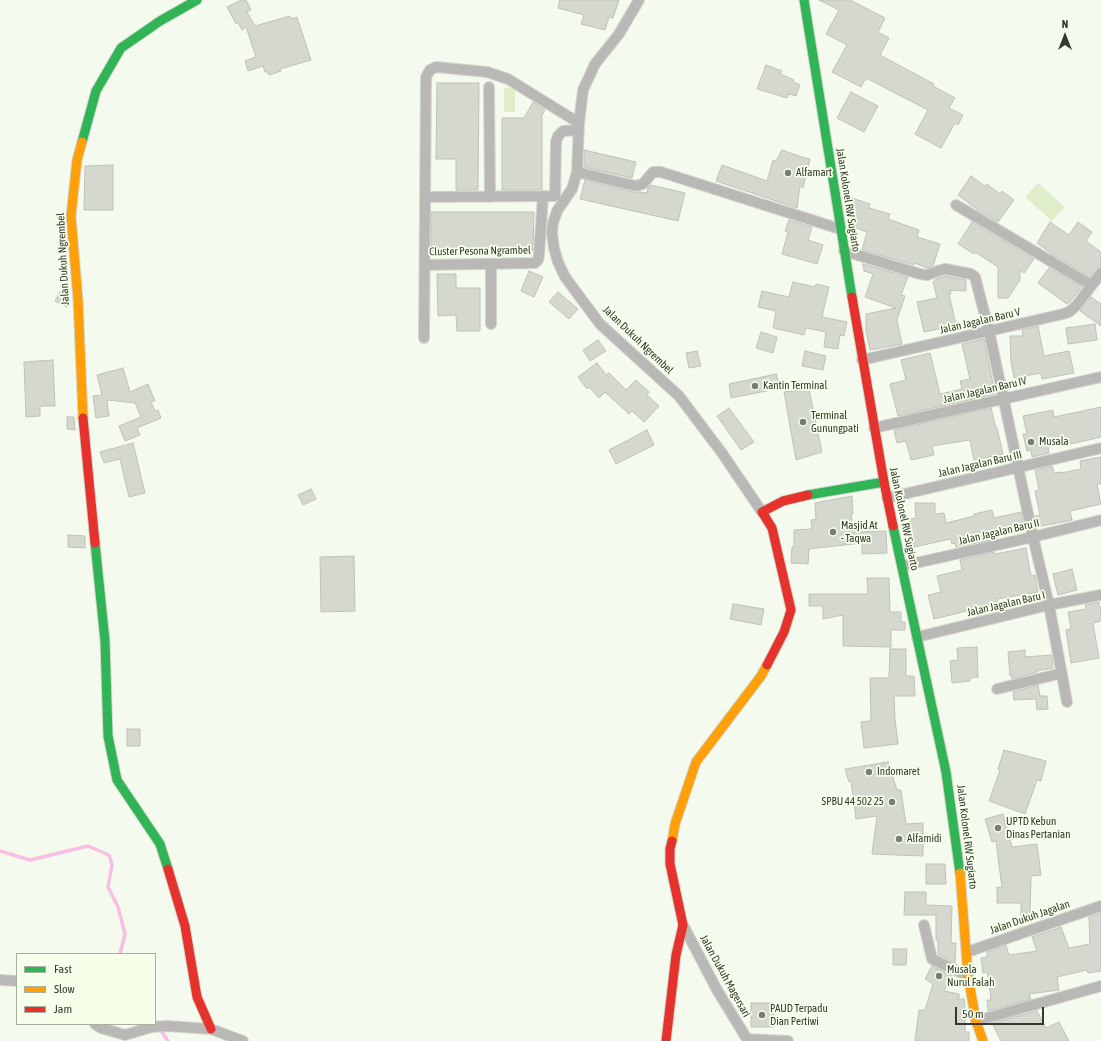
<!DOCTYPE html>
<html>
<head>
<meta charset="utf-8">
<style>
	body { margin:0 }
	#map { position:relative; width:1101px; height:1041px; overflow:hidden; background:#f5faef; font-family:"Asap Condensed",sans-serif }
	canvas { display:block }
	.legend { position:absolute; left:16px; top:953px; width:140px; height:72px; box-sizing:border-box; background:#f6ffea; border:1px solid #a9b0a0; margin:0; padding:5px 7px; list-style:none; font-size:12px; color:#353a30 }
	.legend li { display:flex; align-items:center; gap:8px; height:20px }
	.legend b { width:20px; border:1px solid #a9b0a0 }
	.north { position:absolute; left:1045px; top:16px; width:40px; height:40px; -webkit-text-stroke:3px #f6ffea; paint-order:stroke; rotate:0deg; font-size:11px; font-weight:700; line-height:16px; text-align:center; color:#353a30 }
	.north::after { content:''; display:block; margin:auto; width:14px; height:18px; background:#353a30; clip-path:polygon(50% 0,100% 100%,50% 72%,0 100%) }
	.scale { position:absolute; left:955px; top:1007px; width:89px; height:18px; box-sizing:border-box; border:2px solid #353a30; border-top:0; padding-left:5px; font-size:12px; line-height:14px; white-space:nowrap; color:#353a30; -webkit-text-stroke:3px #f6ffea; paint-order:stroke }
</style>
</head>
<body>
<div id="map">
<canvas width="1101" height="1041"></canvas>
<ul class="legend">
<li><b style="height:5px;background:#30b455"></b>Fast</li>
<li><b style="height:5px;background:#ff9f0a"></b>Slow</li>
<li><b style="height:5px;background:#e5322d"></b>Jam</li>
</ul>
<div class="north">N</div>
<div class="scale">50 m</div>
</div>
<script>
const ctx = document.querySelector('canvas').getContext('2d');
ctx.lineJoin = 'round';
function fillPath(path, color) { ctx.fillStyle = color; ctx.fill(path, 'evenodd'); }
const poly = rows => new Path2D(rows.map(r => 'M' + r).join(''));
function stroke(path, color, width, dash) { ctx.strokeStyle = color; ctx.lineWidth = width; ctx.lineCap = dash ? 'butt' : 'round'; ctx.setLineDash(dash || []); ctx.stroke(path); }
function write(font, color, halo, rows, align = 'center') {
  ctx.font = font + ' "Asap Condensed",sans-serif'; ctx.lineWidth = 3.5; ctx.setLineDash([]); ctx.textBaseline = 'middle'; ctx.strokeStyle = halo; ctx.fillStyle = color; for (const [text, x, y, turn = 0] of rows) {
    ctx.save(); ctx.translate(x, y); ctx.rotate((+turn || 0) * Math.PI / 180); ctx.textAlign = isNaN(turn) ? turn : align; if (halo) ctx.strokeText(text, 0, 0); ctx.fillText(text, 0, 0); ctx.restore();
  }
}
const green = poly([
	[515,87,515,112,504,112,504,88],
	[1038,183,1065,207,1052,221,1025,197]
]);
const stream = poly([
	[0,851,30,860,88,846,109,855,112,865,108,887,118,907,125,934,120,954],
	[160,1029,168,1041]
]);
const building = poly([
	[241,0,246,0,251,10,247,12,255,26,290,16,291,19,297,17,311,60,280,69,281,71,269,75,268,72,265,72,263,66,248,71,245,61,256,57,246,27,242,30,238,22,236,24,227,7,241,0],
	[560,0,619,0,613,18,609,17,605,30,581,24,584,15,558,8,560,0],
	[819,0,850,0,885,18,878,32,889,38,880,55,934,84,933,86,955,98,949,108,963,115,958,125,955,123,941,148,915,134,928,110,866,78,861,87,832,72,847,45,826,34,839,10,819,0],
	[766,65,782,71,780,74,794,80,793,82,800,85,796,96,789,94,787,98,757,89,766,65],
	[437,83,479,83,478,190,456,190,456,159,436,159,437,83],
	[851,92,878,106,864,132,837,118,851,92],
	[533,102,545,110,542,115,542,190,502,190,502,118,524,118,533,102],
	[584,150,636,162,632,178,584,167,584,150],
	[782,150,802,157,810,159,803,188,800,186,797,208,716,181,722,165,767,181,773,160,776,161,782,150],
	[113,165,113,210,84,210,85,166,113,165],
	[971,176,985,186,987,184,1000,194,1002,191,1014,200,998,222,979,211,958,195,971,176],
	[585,180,634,192,640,192,647,193,648,188,651,185,685,193,678,221,580,199,585,180],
	[852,198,870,204,869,208,890,214,888,219,919,230,917,237,940,244,933,266,928,268,914,263,914,265,862,250,867,232,850,226,854,214,848,212,852,198],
	[431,212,534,212,533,251,431,251,431,212],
	[789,220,812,227,808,240,823,245,817,264,782,254,788,232,785,231,789,220],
	[972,222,1034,259,1024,273,1020,270,1020,280,1008,298,998,298,998,267,975,252,974,254,958,244,972,222],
	[1050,222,1069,235,1078,222,1092,232,1086,241,1101,252,1101,267,1096,269,1090,277,1053,255,1037,243,1050,222],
	[863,264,908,277,901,295,905,296,897,320,902,344,870,350,866,331,866,314,896,308,865,297,873,274,864,271,863,264],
	[1049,268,1082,287,1069,303,1068,302,1067,304,1038,283,1049,268],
	[529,271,543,277,534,297,521,291,529,271],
	[437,274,456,274,456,288,480,288,480,331,457,331,456,315,438,316,437,274],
	[945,276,966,280,966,291,950,290,951,294,949,294,956,325,924,332,917,302,937,298,933,282,936,279,945,276],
	[793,282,815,287,816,284,829,287,822,317,847,322,844,336,840,335,838,349,824,347,826,332,806,328,804,335,773,328,776,311,758,307,762,291,789,297,793,282],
	[60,292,69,297,70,302,67,307,55,301,60,292],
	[558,292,578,309,569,319,549,302,558,292],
	[1091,297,1101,304,1101,326,1080,311,1091,297],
	[1095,324,1097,340,1068,344,1066,328,1095,324],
	[1038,326,1044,356,1069,351,1074,373,1042,379,1041,373,1014,378,1011,362,1010,336,1023,336,1022,330,1038,326],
	[761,332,777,337,773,353,756,348,761,332],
	[984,339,995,394,898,416,890,384,906,380,901,360,930,353,940,394,962,389,960,381,970,379,962,344,984,339],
	[598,340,606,351,590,361,583,350,598,340],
	[697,351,701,366,689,368,686,353,697,351],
	[805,351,826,356,823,370,802,366,805,351],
	[53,360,55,406,40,406,40,416,26,417,24,362,53,360],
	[597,363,606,375,609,373,626,390,636,380,649,392,647,395,659,406,644,422,632,411,629,414,605,392,599,398,589,387,587,389,578,377,597,363],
	[123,368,130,392,148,384,155,401,151,402,155,411,158,410,161,418,137,428,140,435,125,441,119,426,141,417,135,403,107,400,109,416,96,418,93,396,102,395,97,375,123,368],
	[776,374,781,388,731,398,729,384,776,374],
	[809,389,822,452,796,460,784,392,809,389],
	[1101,407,1101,437,1071,444,1070,442,1048,447,1049,453,1032,457,1031,450,1027,451,1023,434,1027,434,1023,416,1053,410,1054,417,1101,407],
	[729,408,754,442,741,450,717,416,729,408],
	[991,408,996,428,997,428,1003,454,974,460,970,440,932,446,934,455,911,460,906,441,897,443,894,430,991,408],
	[67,417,74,417,75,430,67,429,67,417],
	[647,430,654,445,616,464,609,450,647,430],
	[133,443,145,493,129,497,120,459,104,463,100,452,133,443],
	[1101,457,1101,484,1097,484,1101,504,1070,511,1072,520,1037,527,1035,516,1040,515,1035,491,1039,490,1035,470,1052,466,1054,473,1061,472,1061,473,1081,469,1080,461,1101,457],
	[311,489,316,499,303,505,298,495,311,489],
	[852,496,853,514,851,514,853,532,886,531,887,553,862,554,862,543,809,549,808,564,791,563,792,547,794,547,794,530,812,529,811,520,816,519,815,503,852,496],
	[915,503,935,503,935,514,944,513,946,523,974,516,974,514,992,510,994,518,1021,512,1025,529,990,536,991,540,956,547,955,543,952,544,951,539,914,547,909,519,916,518,915,503],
	[68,535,85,536,85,548,68,547,68,535],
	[1026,548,1031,576,1035,575,1038,592,997,599,999,603,934,619,928,595,941,592,937,576,962,570,960,560,994,552,995,554,1026,548],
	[354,556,355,611,321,612,320,557,354,556],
	[1072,569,1077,590,1058,595,1053,574,1072,569],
	[867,578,889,578,890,612,901,612,901,622,905,622,905,630,891,630,891,647,843,646,843,615,823,619,823,606,809,606,809,594,868,594,867,578],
	[1099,602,1099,607,1101,607,1101,621,1093,623,1099,658,1071,663,1066,630,1071,629,1068,612,1086,609,1085,605,1099,602],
	[733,604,764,609,761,625,730,619,733,604],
	[977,647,978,677,970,678,970,681,952,683,950,661,958,660,957,648,977,647],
	[890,649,906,649,906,676,914,676,915,696,894,696,895,719,898,744,864,748,861,722,871,721,870,678,889,678,890,649],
	[1025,650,1025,657,1052,655,1053,668,1037,671,1037,672,1012,679,1012,676,1010,676,1008,652,1025,650],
	[1038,685,1040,696,1047,696,1048,709,1037,710,1036,699,1014,700,1013,692,1038,685],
	[127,729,140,729,140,746,127,746,127,729],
	[1004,750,1046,761,1041,781,1037,780,1025,814,989,801,1000,770,998,769,1004,750],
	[888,762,897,790,901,790,906,824,923,823,923,856,872,854,877,816,856,819,851,781,849,782,845,769,888,762],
	[1003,814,1012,847,1037,844,1041,875,1031,876,1030,916,1021,916,1021,903,997,903,997,887,1002,888,996,841,992,842,985,819,1003,814],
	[926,864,945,864,946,884,926,884,926,864],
	[905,892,926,892,926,905,952,906,951,943,956,943,955,963,938,954,938,940,936,940,936,915,904,915,905,892],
	[1101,913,1101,971,1088,973,1087,970,1057,977,1059,990,1029,994,1031,999,988,1011,987,1000,991,1000,989,983,987,972,983,973,981,958,987,957,987,952,1006,945,1009,955,1037,951,1032,937,1061,927,1069,948,1090,944,1089,917,1101,913],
	[893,949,907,949,906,965,893,965,893,949],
	[932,966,952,976,944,991,959,994,959,999,964,999,965,1008,965,1032,969,1032,969,1041,915,1041,919,1010,925,1010,933,984,925,979,932,966],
	[751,1003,774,1003,774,1027,751,1027,751,1003],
	[1037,1011,1046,1028,1059,1022,1069,1041,1001,1041,992,1023,1037,1011]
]);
const street = poly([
	[639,0,619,34,595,64,583,90,579,123,577,172,572,189,557,211,553,223,552,233,554,248,558,262,565,277,600,324,679,396,722,453,762,512],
	[489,87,490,197],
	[577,172,636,186,643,184,653,172,661,172,840,229],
	[425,197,555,196,556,142,558,136,563,131,579,130],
	[956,205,1091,285],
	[844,251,920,274,927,275,941,270,945,269,971,274,975,277,989,331,1033,537,1049,605,1067,702],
	[425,265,535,263,538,260,539,255,543,196],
	[491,324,491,264],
	[424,338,426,77,430,70,436,67,487,72,508,79,579,123],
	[862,360,1063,314,1069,312,1076,306,1101,273],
	[874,428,1101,377],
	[887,498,1101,448],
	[902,566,1033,537,1101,520],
	[917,637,1049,605,1101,595],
	[997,689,1062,673],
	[683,925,717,990,747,1039,747,1041],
	[924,925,932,959,968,976],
	[967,952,1101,906],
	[0,980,17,981],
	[976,1021,1101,986],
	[95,1024,101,1028,125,1035,152,1027,167,1026,211,1029,243,1041],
	[747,1039,788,1041]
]);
const fast = poly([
	[804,0,852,297],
	[82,142,96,91,121,48,160,21,197,0],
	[808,495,884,482],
	[893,526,946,772,960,873],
	[95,543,105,641,108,736,117,780,160,844,168,869]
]);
const slow = poly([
	[82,142,77,160,71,216,78,300,83,418],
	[672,841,675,824,696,762,761,676,767,665],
	[960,873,968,976,976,1021,983,1041]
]);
const jam = poly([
	[852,297,884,482,893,526],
	[83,418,95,543],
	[767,665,784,632,791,610,772,528,762,512,783,501,808,495],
	[168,869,185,926,197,997,211,1029],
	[666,1041,676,955,683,925,670,864,670,849,672,841]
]);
const markers = [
	[788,173,4,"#787d73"],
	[755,386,4,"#787d73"],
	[803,422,4,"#787d73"],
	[1031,442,4,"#787d73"],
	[833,532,4,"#787d73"],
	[869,772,4,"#787d73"],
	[892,802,4,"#787d73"],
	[998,828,4,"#787d73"],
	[899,839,4,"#787d73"],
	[939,976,4,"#787d73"],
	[762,1015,4,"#787d73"]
];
const poiNames = [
	["Alfamart",796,173],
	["Kantin Terminal",763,386],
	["Terminal",811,416],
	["Gunungpati",811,429],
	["Musala",1039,442],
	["Masjid At",841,526],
	["- Taqwa",841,539],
	["Indomaret",877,772],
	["SPBU 44 502 25",884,802,"right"],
	["UPTD Kebun",1006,822],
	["Dinas Pertanian",1006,835],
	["Alfamidi",907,839],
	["Musala",947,970],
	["Nurul Falah",947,983],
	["PAUD Terpadu",770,1009],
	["Dian Pertiwi",770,1022]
];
const streetNames = [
	["Jalan Kolonel RW Sugiarto",848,200,81],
	["Cluster Pesona Ngrambel",480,251,-1],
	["Jalan Dukuh Ngrembel",63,259,-93],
	["Jalan Jagalan Baru V",980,321,-13],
	["Jalan Dukuh Ngrembel",638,340,44],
	["Jalan Jagalan Baru IV",985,390,-13],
	["Jalan Jagalan Baru III",980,464,-13],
	["Jalan Kolonel RW Sugiarto",904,519,78],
	["Jalan Jagalan Baru II",999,532,-13],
	["Jalan Jagalan Baru I",1006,604,-13],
	["Jalan Kolonel RW Sugiarto",967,837,83],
	["Jalan Dukuh Jagalan",1030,917,-19],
	["Jalan Dukuh Magersari",725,976,61]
];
fillPath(green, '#dfeec9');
stroke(stream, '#f8bee3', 3.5);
fillPath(building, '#d4d8cf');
stroke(building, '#bec2b9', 1);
stroke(street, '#d2d7cd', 12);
stroke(fast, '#d2d7cd', 11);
stroke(slow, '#d2d7cd', 11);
stroke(jam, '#d2d7cd', 11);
stroke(street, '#b9b8b6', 10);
stroke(fast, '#30b455', 9);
stroke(slow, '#ff9f0a', 9);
stroke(jam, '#e5322d', 9);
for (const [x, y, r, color] of markers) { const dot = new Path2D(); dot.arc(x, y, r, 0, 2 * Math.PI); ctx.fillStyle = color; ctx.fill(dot); stroke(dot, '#f6ffea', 1.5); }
write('11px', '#353a30', '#f6ffea', poiNames, 'left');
write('11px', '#353a30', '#f6ffea', streetNames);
</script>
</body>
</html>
